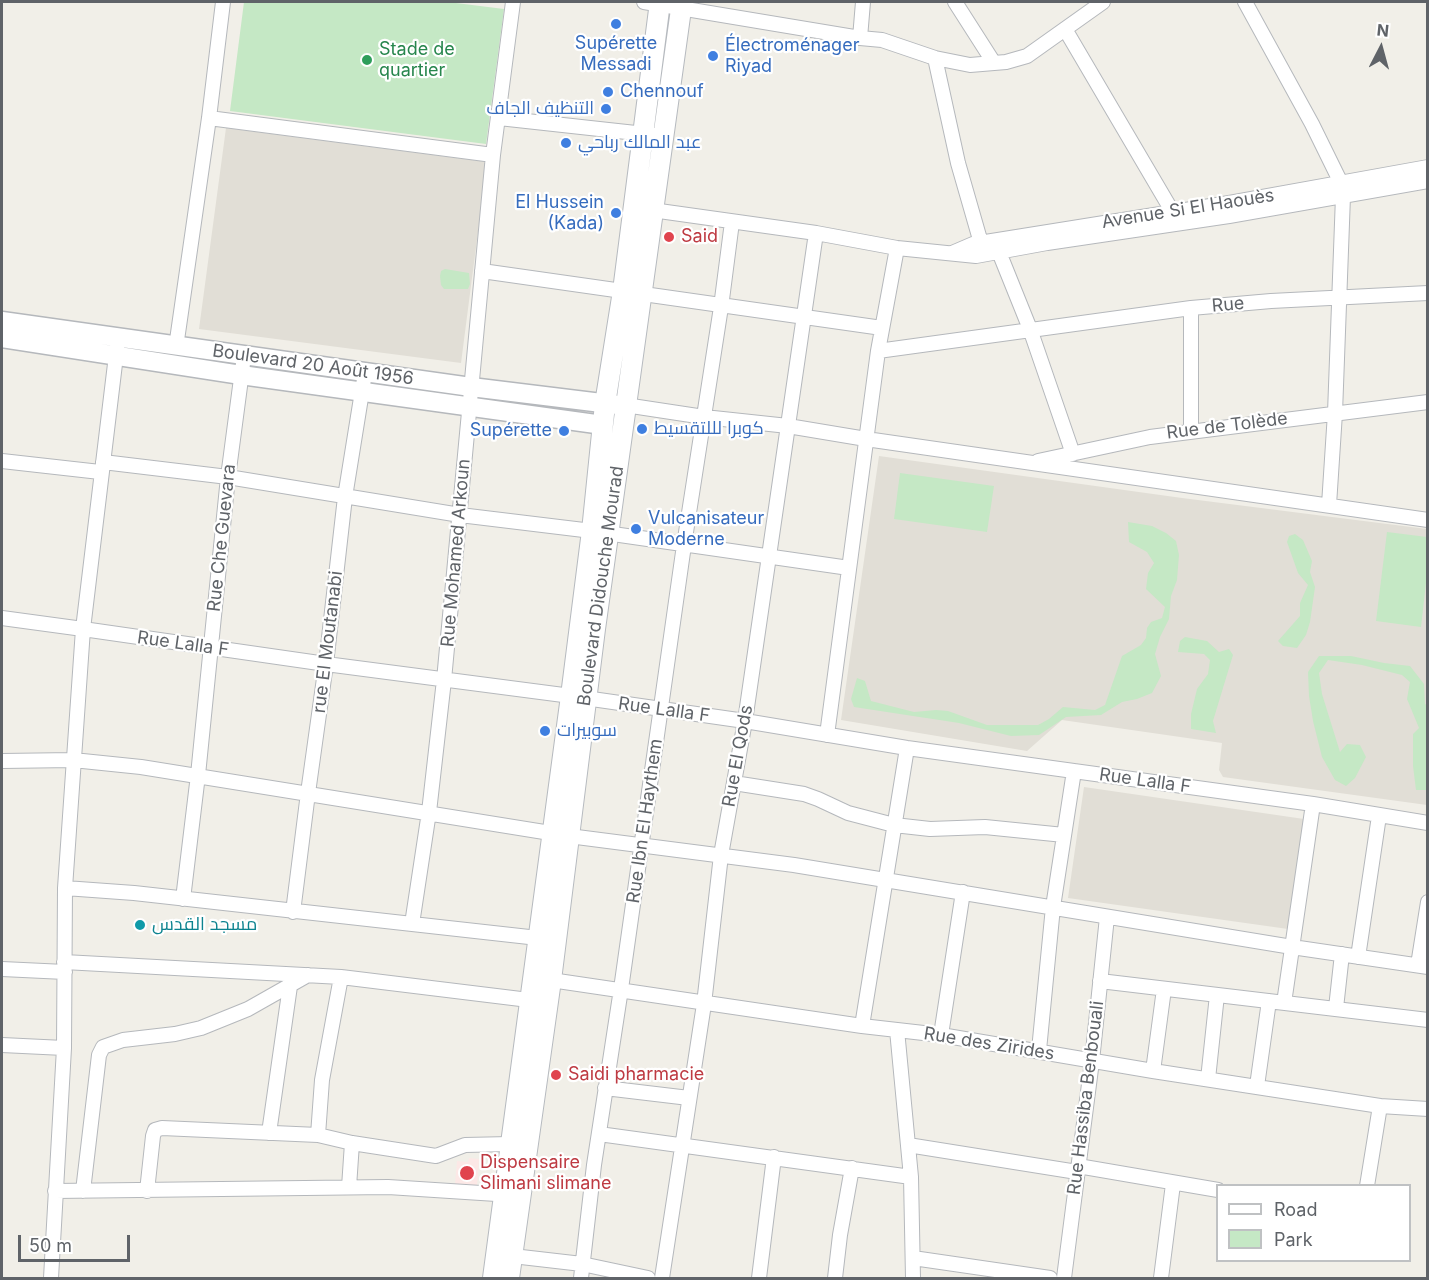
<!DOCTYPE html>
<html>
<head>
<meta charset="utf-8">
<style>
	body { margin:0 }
	#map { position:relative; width:1429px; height:1280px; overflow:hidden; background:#f1efe8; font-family:Inter,sans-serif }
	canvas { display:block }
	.frame { position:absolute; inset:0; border:3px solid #5f6368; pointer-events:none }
	.legend { position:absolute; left:1216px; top:1184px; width:195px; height:78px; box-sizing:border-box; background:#fff; border:2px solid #bfc1c3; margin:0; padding:8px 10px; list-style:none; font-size:18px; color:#5f6368 }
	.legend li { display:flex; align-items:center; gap:12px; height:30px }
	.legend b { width:30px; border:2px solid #bfc1c3 }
	.north { position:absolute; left:1351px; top:18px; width:60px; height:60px; -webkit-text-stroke:4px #fff; paint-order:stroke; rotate:6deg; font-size:16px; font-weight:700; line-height:24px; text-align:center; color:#5f6368 }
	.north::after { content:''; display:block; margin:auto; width:21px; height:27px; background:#5f6368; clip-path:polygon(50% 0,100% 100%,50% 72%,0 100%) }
	.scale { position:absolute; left:18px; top:1235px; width:112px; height:27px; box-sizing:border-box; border:3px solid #5f6368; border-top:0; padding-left:8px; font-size:18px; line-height:21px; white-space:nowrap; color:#5f6368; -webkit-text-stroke:4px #fff; paint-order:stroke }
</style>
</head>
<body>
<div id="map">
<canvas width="1429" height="1280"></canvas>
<div class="frame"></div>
<ul class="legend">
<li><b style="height:8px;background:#fff"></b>Road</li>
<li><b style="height:16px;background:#c5e8c5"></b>Park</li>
</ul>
<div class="north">N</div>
<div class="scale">50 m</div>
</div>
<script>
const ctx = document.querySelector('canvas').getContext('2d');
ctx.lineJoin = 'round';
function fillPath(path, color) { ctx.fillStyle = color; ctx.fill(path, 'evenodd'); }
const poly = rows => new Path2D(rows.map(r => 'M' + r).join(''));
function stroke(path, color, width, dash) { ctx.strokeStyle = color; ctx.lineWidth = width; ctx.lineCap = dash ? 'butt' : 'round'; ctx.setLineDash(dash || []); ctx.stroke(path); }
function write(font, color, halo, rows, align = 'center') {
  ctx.font = font + ' Inter,Cairo,sans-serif'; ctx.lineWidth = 4.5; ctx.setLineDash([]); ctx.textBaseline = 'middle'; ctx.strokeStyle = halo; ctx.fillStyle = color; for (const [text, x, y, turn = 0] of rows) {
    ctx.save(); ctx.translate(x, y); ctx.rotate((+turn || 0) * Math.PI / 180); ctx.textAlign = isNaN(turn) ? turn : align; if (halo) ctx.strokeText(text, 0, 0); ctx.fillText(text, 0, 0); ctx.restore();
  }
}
const education = poly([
	[226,128,487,162,461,363,199,329],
	[879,456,1182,498,1427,529,1427,805,1223,777,1219,770,1222,743,1062,720,1027,751,841,720],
	[1084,787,1304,819,1288,929,1068,898]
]);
const medical = poly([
	[469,1158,479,1159,477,1186,455,1184,457,1161,468,1162]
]);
const green = poly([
	[244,2,448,2,504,9,486,144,230,111],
	[445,269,469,273,470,284,468,289,444,289,441,285,440,276,441,271],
	[900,473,994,486,987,532,894,519],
	[1128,522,1152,526,1166,533,1176,541,1179,555,1177,580,1171,596,1169,619,1160,637,1155,654,1161,676,1152,693,1137,699,1122,702,1101,715,1066,717,1039,735,1011,736,959,723,854,707,851,699,857,678,865,681,871,701,914,712,936,710,948,711,987,725,1038,725,1049,719,1063,707,1095,710,1105,705,1122,656,1141,645,1146,638,1147,628,1151,622,1162,618,1165,607,1146,589,1148,573,1154,563,1147,552,1129,542],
	[1387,532,1427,537,1427,574,1421,627,1376,621],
	[1295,534,1303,540,1312,561,1310,572,1315,587,1310,622,1306,635,1297,648,1283,646,1278,641,1300,616,1300,603,1308,585,1298,573,1287,542,1289,536],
	[1185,637,1207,641,1219,652,1229,649,1233,655,1213,721,1216,733,1191,729,1191,714,1197,689,1208,674,1210,660,1204,654,1178,652,1180,641],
	[1319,656,1351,656,1384,663,1410,666,1424,684,1425,704,1428,706,1427,790,1416,790,1413,766,1413,734,1419,728,1407,699,1410,682,1402,675,1362,665,1328,660,1319,673,1322,694,1340,752,1347,744,1360,745,1366,757,1355,778,1346,786,1335,780,1322,757,1313,721,1309,696,1308,672]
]);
const minor = poly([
	[644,2,860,38,882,40,935,58,970,65,1006,62,1027,56,1103,2],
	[955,2,994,63],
	[1245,2,1312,124,1341,183,1343,196,1335,413,1329,505],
	[1065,29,1172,211],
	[860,38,863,2],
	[935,58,958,163,983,250],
	[209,118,493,155],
	[499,118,663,136],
	[645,209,816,233,897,248,976,256,1047,243,1229,216,1428,181],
	[999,252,1030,329,1073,454],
	[952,253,973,244,1229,203,1428,167],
	[482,271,882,328],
	[118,339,83,629,326,664,571,696,745,721,907,748,1313,804,1428,823],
	[176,347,209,118,223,2],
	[878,351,1191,308,1271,301,1428,293],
	[625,405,704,417,788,426,866,439,1428,520],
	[1191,431,1191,308],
	[2,461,100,472],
	[1038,461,1150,437,1428,402],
	[103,462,228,477,460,515,592,531,849,568],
	[2,618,83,629,65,888,64,1048,51,1278],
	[827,735,878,351,897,248],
	[2,761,73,760,141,767,569,836,794,865,1292,947,1428,967],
	[734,783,804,794,818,799,848,813,894,825,930,829,985,827,1064,835],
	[65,888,134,893,538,938],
	[183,899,198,775,228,477,244,356],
	[293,912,308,793,326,664,345,497,365,373],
	[412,924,429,812,444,680,493,155,513,2],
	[1358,957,1379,816],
	[64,962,341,977,537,1001],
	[1418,965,1428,902],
	[2,969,65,972],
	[551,980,862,1026,941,1035,1153,1071,1380,1106,1428,1109],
	[1100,981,1428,1020],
	[1284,1003,1313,804],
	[1336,1008,1342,954],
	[862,1026,907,748],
	[897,1030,911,1177,913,1278],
	[941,1035,963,892],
	[2,1045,64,1048],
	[1039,1050,1053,907,1074,771],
	[1153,1071,1164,989],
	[1208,1079,1217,995],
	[1257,1086,1269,1001],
	[605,1088,689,1098],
	[269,1133,290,986],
	[599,1134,911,1177],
	[318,1135,322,1080,341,977],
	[908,1145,1077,1172],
	[1078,1166,1218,1190],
	[1367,1186,1380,1106],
	[349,1187,352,1143],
	[55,1191,388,1187,512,1195],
	[83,1191,99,1055,103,1047,123,1040,175,1034,201,1028,248,1009,308,975],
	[147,1191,153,1136,155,1130,162,1128,318,1135,352,1143,436,1156,465,1145,510,1144],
	[504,1255,582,1264,648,1278],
	[913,1258,1050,1278],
	[581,1278,594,1165,621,989,684,545,721,307,732,222],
	[662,1278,704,1004,721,855,745,721,816,233],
	[759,1278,774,1157],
	[835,1278,840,1235,852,1168],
	[1064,1278,1092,1061,1107,917],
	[1161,1278,1173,1184]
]);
const tertiary = poly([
	[2,321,471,387,618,405],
	[2,338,241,375,603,425]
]);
const secondary = poly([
	[493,1278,571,696,592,531,605,404,623,291,660,2],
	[509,1278,551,980,595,629,682,2]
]);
const markers = [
	[616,24,6,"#3f7fe0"],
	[713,56,6,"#3f7fe0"],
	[367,60,6,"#2e9e5b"],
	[608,92,6,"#3f7fe0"],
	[606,109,6,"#3f7fe0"],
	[566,143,6,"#3f7fe0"],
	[616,213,6,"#3f7fe0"],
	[669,237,6,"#e0444e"],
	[642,429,6,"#3f7fe0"],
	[564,431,6,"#3f7fe0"],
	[636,529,6,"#3f7fe0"],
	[545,731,6,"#3f7fe0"],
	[140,925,6,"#0f9aa8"],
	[556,1075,6,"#e0444e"],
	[467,1173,8,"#e0444e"]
];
const shopNames = [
	["Supérette",616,44,"center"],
	["Messadi",616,65,"center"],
	["Électroménager",725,46],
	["Riyad",725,67],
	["Chennouf",620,92],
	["التنظيف الجاف",594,109,"right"],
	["عبد المالك رباحي",578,143],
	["El Hussein",604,203,"right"],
	["(Kada)",604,224,"right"],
	["كوبرا لللتقسيط",654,429],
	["Supérette",552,431,"right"],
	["Vulcanisateur",648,519],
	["Moderne",648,540],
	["سوبيرات",557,731]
];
const leisureNames = [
	["Stade de",379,50],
	["quartier",379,71]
];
const streetNames = [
	["Avenue Si El Haouès",1188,209,-9],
	["Rue",1228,305,-5],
	["Boulevard 20 Août 1956",313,365,8],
	["Rue de Tolède",1227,426,-7],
	["Rue Che Guevara",222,538,-84],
	["Rue Mohamed Arkoun",456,553,-85],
	["Boulevard Didouche Mourad",601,586,-82],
	["rue El Moutanabi",328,642,-83],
	["Rue Lalla F",183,644,8],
	["Rue Lalla F",664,710,8],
	["Rue El Qods",738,756,-80],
	["Rue Lalla F",1145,781,8],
	["Rue Ibn El Haythem",645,821,-82],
	["Rue des Zirides",989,1044,9],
	["Rue Hassiba Benbouali",1086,1098,-83]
];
const healthNames = [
	["Said",681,237],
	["Saidi pharmacie",568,1075],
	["Dispensaire",480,1163],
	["Slimani slimane",480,1184]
];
const cultureNames = [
	["مسجد القدس",152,925]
];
fillPath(education, '#e1ded6');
fillPath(medical, '#fce8e6');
fillPath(green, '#c5e8c5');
stroke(minor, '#b5b8bc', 16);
stroke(tertiary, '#b5b8bc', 21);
stroke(secondary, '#b6babf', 22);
stroke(minor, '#fff', 14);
stroke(tertiary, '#fff', 18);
stroke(secondary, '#fff', 20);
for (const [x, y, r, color] of markers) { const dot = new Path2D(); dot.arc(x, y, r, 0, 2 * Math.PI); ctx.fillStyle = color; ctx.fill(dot); stroke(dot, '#fff', 2); }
write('18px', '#366cbe', '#fff', shopNames, 'left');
write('18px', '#27864d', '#fff', leisureNames, 'left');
write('18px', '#5f6368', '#fff', streetNames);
write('18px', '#be3a42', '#fff', healthNames, 'left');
write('18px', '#0d838f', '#fff', cultureNames, 'left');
</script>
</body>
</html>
